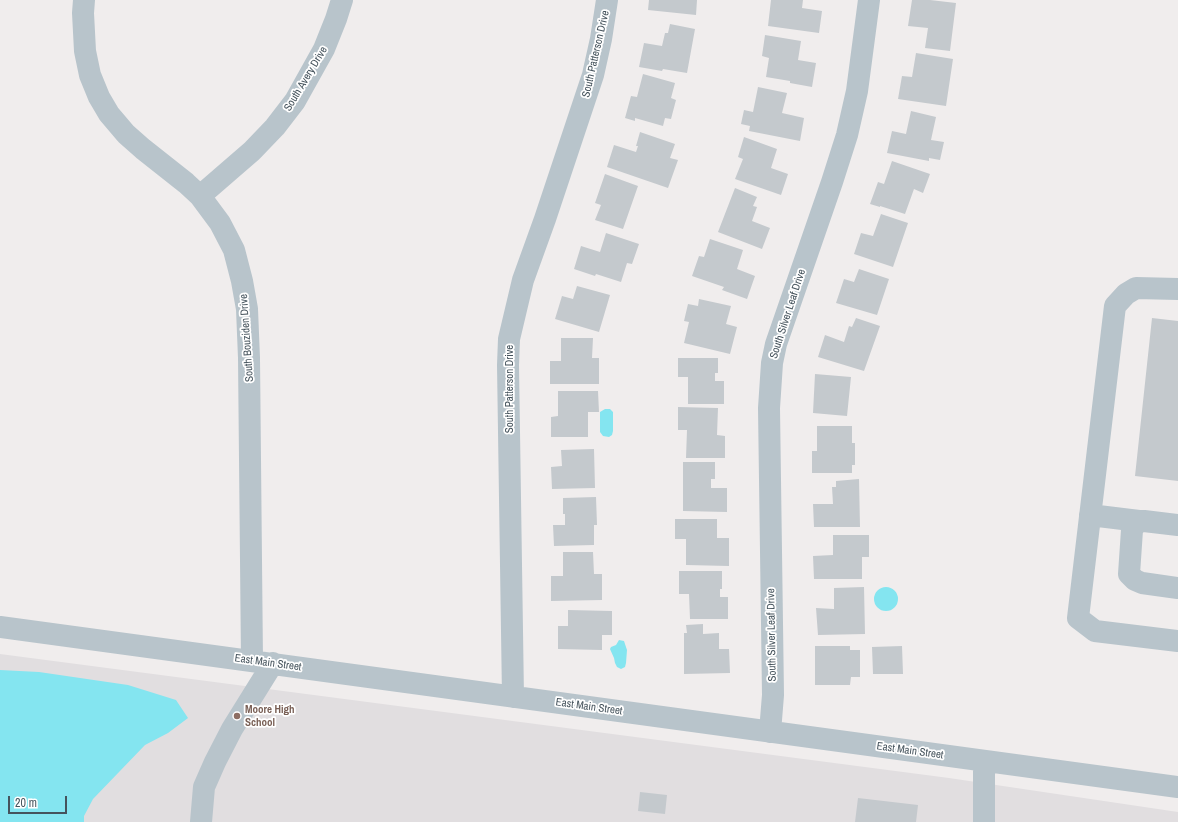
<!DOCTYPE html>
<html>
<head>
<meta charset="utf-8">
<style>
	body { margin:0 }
	#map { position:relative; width:1178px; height:822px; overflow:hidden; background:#f0eded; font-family:"Archivo Narrow",sans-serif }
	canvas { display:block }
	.scale { position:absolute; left:8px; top:796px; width:59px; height:18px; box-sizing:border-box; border:2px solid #45535c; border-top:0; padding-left:5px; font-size:12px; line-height:14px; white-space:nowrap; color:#45535c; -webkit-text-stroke:3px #fff; paint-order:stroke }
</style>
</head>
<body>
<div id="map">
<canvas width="1178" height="822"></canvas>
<div class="scale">20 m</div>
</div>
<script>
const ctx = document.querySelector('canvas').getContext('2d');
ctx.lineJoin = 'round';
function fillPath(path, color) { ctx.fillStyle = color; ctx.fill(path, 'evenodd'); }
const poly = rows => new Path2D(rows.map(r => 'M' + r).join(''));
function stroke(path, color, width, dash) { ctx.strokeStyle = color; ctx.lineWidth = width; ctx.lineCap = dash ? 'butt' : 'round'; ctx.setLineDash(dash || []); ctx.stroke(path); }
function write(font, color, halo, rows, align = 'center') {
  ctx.font = font + ' "Archivo Narrow",sans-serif'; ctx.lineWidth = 3.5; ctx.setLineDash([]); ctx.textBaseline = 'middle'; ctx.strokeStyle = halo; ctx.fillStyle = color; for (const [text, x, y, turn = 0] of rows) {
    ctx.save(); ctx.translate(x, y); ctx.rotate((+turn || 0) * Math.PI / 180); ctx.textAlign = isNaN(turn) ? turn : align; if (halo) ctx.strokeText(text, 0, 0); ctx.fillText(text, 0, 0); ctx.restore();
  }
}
const education = poly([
	[0,654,949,778,1178,812,1178,822,0,822]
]);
const water = poly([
	[605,409,610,409,613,412,613,431,612,435,609,437,603,436,600,432,600,412],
	'874 599a12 12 0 1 1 24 0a12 12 0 1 1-24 0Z',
	[619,640,624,641,627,650,626,663,625,667,621,669,617,667,615,663,614,658,610,649,611,647,616,645],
	[0,670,39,672,128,685,176,700,188,718,168,733,145,745,93,799,84,816,84,822,0,822]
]);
const building = poly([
	[649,0,697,0,696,15,648,10],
	[771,0,803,0,802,8,822,11,819,33,768,26],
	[912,0,930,0,956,3,950,51,925,48,928,28,908,26],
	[670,24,695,29,687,73,663,69,662,71,639,67,644,43,662,46,665,33,668,33],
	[765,35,801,41,798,60,816,63,812,87,790,83,790,81,766,77,769,58,762,56],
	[916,53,953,59,946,106,898,99,902,76,912,77],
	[643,74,675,83,671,98,676,100,671,119,665,118,663,126,635,118,635,121,625,118,631,96,637,97],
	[758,87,787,93,782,113,804,118,800,141,749,131,750,126,741,124,744,110,753,112],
	[911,111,936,117,931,140,944,142,940,160,929,158,929,161,887,153,892,131,906,134],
	[640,132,675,144,670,158,678,160,668,188,607,167,614,145,636,152,638,146,636,146],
	[744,137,777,149,771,168,788,174,781,195,735,179,743,159,738,157],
	[892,161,930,174,923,193,914,189,905,214,880,206,880,207,870,204,878,182,884,184],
	[605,174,638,186,623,229,595,220,601,205,595,203],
	[735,188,757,197,753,206,757,207,752,221,770,228,762,249,718,232],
	[881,214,908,223,893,267,854,254,861,233,873,236],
	[606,233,639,244,632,264,627,263,621,282,596,274,595,276,574,269,581,246,600,252],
	[710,239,743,250,737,269,755,276,747,299,722,290,724,287,692,276,699,256,704,257],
	[859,269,889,279,877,315,836,303,844,279,854,282],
	[577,286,610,295,599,332,555,319,562,296,573,299],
	[699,299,731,306,726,324,737,327,730,354,684,343,689,322,684,321,688,304,698,306],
	[856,318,880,326,864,371,818,357,825,335,844,342,849,326,852,327],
	[1152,318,1178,321,1178,481,1135,476],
	[561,338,593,338,592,358,599,358,599,384,550,384,550,361,561,361],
	[678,358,718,358,718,373,715,373,715,381,724,381,724,404,688,404,688,377,678,377],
	[815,374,851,377,847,416,813,413],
	[558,391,598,391,599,412,588,412,588,437,551,437,551,417,558,416],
	[678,407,718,408,717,435,725,436,725,458,686,458,687,430,678,430],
	[817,426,852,426,852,443,855,443,855,465,852,465,852,473,812,473,812,451,817,451],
	[594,449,595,488,552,489,551,467,562,466,561,450],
	[683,462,715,462,715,479,711,479,711,488,727,488,727,512,683,511],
	[859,479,860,527,814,527,813,504,833,504,832,487,836,487,836,481],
	[596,497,597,525,594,525,594,545,554,546,553,525,565,525,565,514,563,514,563,498],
	[675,519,717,519,717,538,729,538,729,566,686,565,686,539,675,539],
	[833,535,869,535,869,557,862,557,862,579,814,579,813,556,833,555],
	[563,552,593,552,594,574,602,574,602,600,551,601,551,576,563,576],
	[679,571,722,571,722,589,720,589,720,597,728,597,728,619,690,619,689,594,679,594],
	[864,587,865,634,818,635,816,608,834,609,834,588],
	[568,610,612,611,612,635,602,635,602,650,558,649,558,626,568,626],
	[703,624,703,634,719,633,719,649,729,649,730,673,684,674,684,633,687,633,686,625],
	[815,646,850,646,850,650,860,650,860,677,851,677,850,685,815,685],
	[902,646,903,674,873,674,872,647],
	[640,792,667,795,665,814,638,811],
	[858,798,918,805,916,822,855,822]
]);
const minor = poly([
	[84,0,83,13,85,51,90,75,99,97,109,114,126,134,143,149,186,183,200,196,220,223,234,250,242,281,247,309,249,358,252,661],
	[200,196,252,151,275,127,295,101,324,49,336,19,342,0],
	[1178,289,1136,288,1126,294,1115,306,1078,618,1095,631,1178,641],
	[1090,515,1139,521],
	[1178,525,1144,521,1139,521,1136,523,1132,530,1129,574,1135,580,1142,583,1178,588],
	[0,627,1178,787],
	[513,697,508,365,509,339,523,280,545,219,593,75,601,39,607,0],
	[770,732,773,695,769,408,772,363,776,344,832,182,847,135,857,91,869,0],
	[984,761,984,822],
	[201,822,204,787,215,762,232,729,273,663]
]);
const markers = [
	[237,716,4,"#8d6e63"]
];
const streetNames = [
	["South Patterson Drive",596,54,-77],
	["South Avery Drive",306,79,-59],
	["South Silver Leaf Drive",788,314,-72],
	["South Bouziden Drive",247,338,-94],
	["South Patterson Drive",510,389,-90],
	["South Silver Leaf Drive",772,635,-91],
	["East Main Street",268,663,8],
	["East Main Street",589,707,8],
	["East Main Street",910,751,8]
];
const educationNames = [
	["Moore High",245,710],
	["School",245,723]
];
fillPath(education, '#e1dee0');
fillPath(water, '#84e5f0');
fillPath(building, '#c4c9cd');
stroke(minor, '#b8c4cb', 22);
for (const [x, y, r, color] of markers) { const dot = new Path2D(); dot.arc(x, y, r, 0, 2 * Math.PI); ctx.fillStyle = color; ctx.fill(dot); stroke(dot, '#fff', 1.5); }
write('11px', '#45535c', '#fff', streetNames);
write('bold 11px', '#785e54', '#fff', educationNames, 'left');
</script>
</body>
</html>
